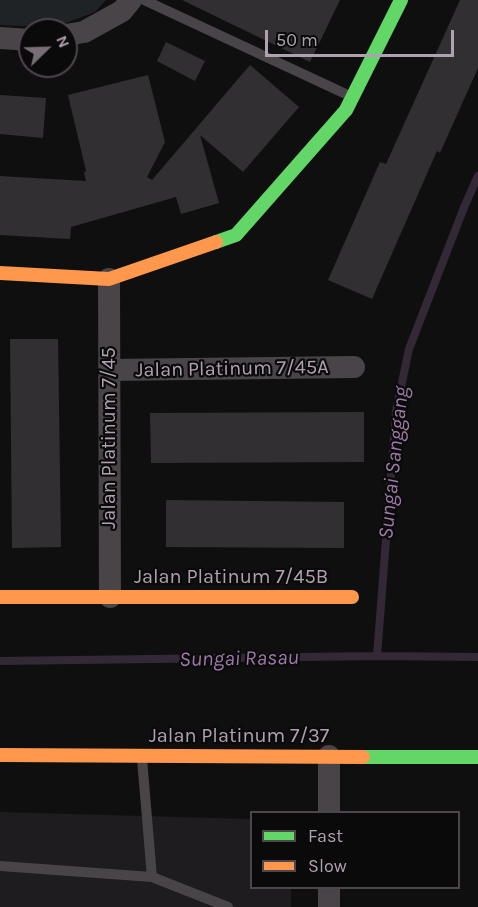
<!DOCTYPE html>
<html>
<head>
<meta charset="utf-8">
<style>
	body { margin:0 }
	#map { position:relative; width:478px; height:907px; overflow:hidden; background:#100f10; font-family:Karla,sans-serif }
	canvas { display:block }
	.legend { position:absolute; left:250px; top:811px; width:210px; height:78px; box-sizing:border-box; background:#0b0a0b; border:2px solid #4d464d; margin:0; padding:8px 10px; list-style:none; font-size:18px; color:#b0a1b0 }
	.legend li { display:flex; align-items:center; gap:12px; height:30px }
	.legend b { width:30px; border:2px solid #4d464d }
	.north { position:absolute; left:18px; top:18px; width:60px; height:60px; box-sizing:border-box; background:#0b0a0b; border:2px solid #4d464d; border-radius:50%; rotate:67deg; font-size:16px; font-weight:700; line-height:24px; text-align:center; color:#b0a1b0 }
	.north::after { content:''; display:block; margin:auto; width:21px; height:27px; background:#786e78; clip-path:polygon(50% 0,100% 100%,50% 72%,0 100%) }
	.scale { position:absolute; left:265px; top:30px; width:189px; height:27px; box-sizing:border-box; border:3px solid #b0a1b0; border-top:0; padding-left:8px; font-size:18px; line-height:21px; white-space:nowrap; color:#b0a1b0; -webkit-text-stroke:4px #0b0a0b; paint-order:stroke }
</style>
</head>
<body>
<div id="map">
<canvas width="478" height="907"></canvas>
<ul class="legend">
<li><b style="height:8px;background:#63d668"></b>Fast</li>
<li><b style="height:8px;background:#ff974d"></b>Slow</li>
</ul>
<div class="north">N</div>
<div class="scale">50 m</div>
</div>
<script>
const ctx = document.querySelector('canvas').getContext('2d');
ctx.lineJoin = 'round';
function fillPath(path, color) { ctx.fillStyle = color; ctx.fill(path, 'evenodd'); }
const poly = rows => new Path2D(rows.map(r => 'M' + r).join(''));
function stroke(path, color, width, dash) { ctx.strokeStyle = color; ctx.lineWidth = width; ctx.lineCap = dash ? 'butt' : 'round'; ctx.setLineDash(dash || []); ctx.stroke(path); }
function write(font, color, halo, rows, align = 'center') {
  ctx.font = font + ' Karla,sans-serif'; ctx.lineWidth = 4.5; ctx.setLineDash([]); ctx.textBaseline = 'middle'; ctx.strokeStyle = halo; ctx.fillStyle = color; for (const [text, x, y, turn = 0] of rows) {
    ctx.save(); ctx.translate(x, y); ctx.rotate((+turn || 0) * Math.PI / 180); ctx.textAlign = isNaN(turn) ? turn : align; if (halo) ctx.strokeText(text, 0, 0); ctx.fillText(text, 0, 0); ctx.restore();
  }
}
const built = poly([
	[0,812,251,819,252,888,291,888,291,907,0,907]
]);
const green = poly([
	[0,0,106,0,95,12,66,23,23,26,0,25]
]);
const stream = poly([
	[377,656,396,411,409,349,465,205,478,176],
	[0,661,377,656,478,657]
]);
const building = poly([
	[182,0,340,0,310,62],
	[460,0,478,0,478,68,440,153,437,151,372,299,328,280,380,162,386,164],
	[166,42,205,61,195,81,157,61],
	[250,65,299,107,243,172,200,135,219,203,181,214,176,197,71,227,70,239,0,235,0,176,86,181,84,172,86,171,68,95,148,75,165,142,147,177,152,180],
	[0,95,46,98,43,138,0,134],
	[10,339,58,339,61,547,12,548],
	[364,412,364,462,151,463,150,413],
	[166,500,344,502,344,548,166,547]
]);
const lane = poly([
	[144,0,350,96],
	[142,759,152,877,228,907],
	[0,866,152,877]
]);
const street = poly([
	[66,35,84,32,122,11,131,0],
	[0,38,30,40],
	[109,279,110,597],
	[109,370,354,367],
	[329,756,329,812],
	[329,888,329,907]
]);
const fast = poly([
	[216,242,236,235,346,110,401,0],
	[363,757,478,757]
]);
const slow = poly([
	[0,273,109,279,216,242],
	[0,597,352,597],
	[0,755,363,757]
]);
const streetNames = [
	["Jalan Platinum 7/45A",232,369,-1],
	["Jalan Platinum 7/45",109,438,-90],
	["Jalan Platinum 7/45B",231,577],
	["Jalan Platinum 7/37",239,736]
];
const waterNames = [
	["Sungai Sanggang",394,463,-84],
	["Sungai Rasau",239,659,-1]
];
fillPath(built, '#1e1c1e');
fillPath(green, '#202326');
stroke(stream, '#332936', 8);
fillPath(building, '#322f32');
stroke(lane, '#484448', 10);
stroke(street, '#484448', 22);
stroke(fast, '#63d668', 14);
stroke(slow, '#ff974d', 14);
write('20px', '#b0a1b0', '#0b0a0b', streetNames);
write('italic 21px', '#9e7aa9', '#0b0a0b', waterNames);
</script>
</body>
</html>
